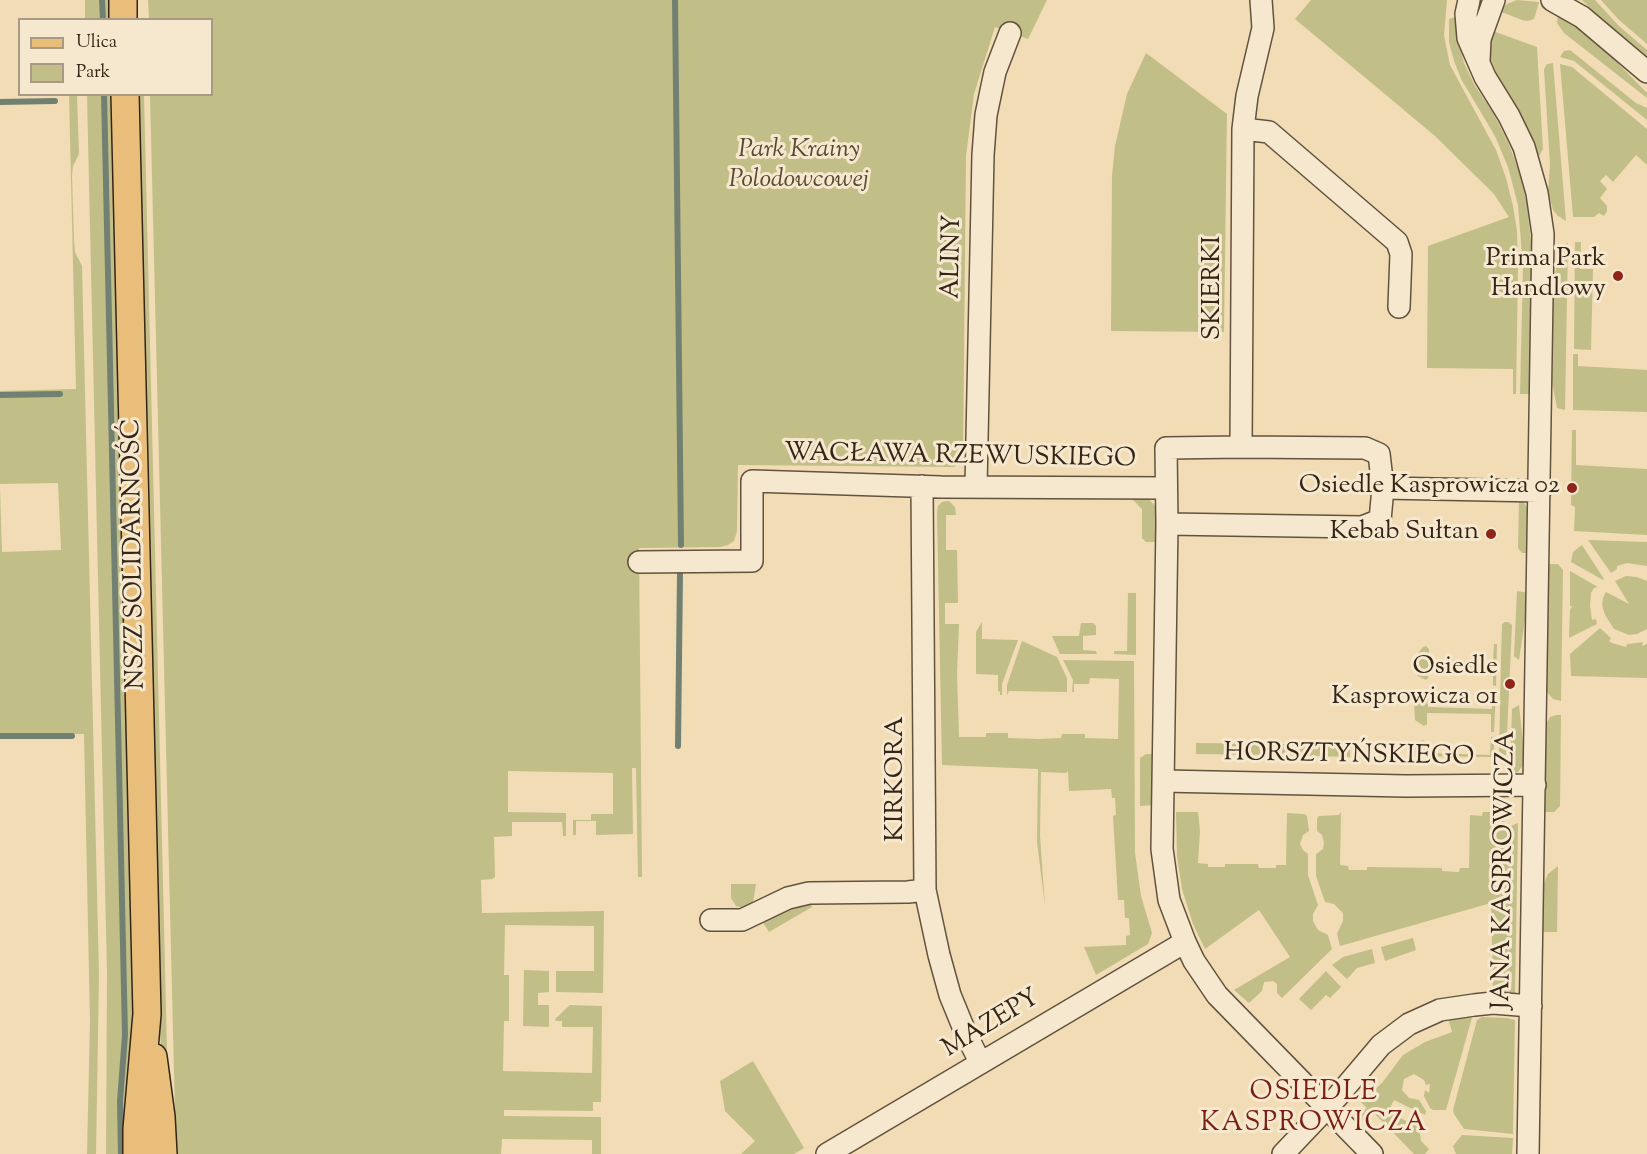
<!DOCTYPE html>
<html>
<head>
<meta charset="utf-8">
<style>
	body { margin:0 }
	#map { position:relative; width:1647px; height:1154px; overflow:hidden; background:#f1dcb5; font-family:"Sorts Mill Goudy",serif }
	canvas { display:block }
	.legend { position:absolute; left:18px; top:18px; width:195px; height:78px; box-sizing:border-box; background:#f6e8cf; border:2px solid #a89a85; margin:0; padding:8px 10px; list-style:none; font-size:18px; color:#342517 }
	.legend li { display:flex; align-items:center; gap:12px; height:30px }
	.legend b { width:30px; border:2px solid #a89a85 }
</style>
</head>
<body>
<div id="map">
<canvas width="1647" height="1154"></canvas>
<ul class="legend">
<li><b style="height:8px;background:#e8be7a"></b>Ulica</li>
<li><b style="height:16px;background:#c2be88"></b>Park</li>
</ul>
</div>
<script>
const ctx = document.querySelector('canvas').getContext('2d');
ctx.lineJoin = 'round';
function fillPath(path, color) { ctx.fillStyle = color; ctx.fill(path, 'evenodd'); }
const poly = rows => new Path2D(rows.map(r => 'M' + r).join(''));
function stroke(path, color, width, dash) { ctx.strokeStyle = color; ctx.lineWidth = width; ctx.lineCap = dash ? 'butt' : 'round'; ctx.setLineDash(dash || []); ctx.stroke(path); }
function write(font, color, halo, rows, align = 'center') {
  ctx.font = font + ' "Sorts Mill Goudy",serif'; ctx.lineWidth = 6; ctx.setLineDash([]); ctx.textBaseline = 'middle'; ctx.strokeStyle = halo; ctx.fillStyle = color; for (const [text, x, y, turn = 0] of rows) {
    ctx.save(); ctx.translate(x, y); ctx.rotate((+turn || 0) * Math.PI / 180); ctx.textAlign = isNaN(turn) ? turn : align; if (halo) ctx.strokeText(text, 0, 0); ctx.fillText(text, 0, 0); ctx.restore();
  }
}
const green = poly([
	[85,0,112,0,112,19,85,19],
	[148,0,1047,0,1028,39,995,27,974,94,966,156,963,459,954,467,738,465,737,531,734,541,728,545,720,547,639,548,642,877,638,877,636,768,632,768,633,834,596,835,596,821,576,821,576,835,573,835,573,820,591,820,591,814,613,814,613,773,508,771,508,812,566,813,566,836,563,836,562,822,512,822,512,836,494,837,495,877,492,879,481,880,482,913,604,911,603,993,556,992,556,971,594,971,594,926,505,925,504,975,509,975,509,1021,504,1021,503,1071,592,1073,593,1027,562,1027,562,1021,556,1021,555,1019,570,1005,602,1006,601,1102,593,1102,593,1111,504,1110,504,1116,601,1117,601,1154,592,1154,592,1140,502,1139,501,1154,176,1154,150,95,212,94,212,20,149,19],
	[1311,0,1447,0,1444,35,1450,65,1496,150,1506,178,1513,206,1517,231,1518,266,1516,394,1513,394,1513,369,1427,368,1428,246,1509,217,1494,194,1435,136,1295,19],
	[1517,0,1539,2,1534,19,1528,21,1522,20,1499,11,1507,4],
	[1582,0,1595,0,1619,26,1647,50,1647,59,1625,42],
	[1601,0,1647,0,1647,44,1618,19],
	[1558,12,1607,52,1647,93,1647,98,1564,33,1557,23],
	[1455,17,1460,19,1459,42,1464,63,1474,84,1494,114,1510,147,1520,175,1527,204,1532,251,1531,305,1534,306,1530,394,1520,394,1523,267,1518,205,1508,167,1495,136,1461,79,1454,61,1449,42,1449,19],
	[1490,30,1537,47,1543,149,1539,156,1523,118,1497,75,1491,60,1489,48],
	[1570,50,1636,103,1647,108,1647,120,1574,61,1560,57,1564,51],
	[1146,53,1227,114,1224,332,1111,331,1112,176,1115,146,1127,94],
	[1553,63,1566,221,1558,216,1553,210,1548,191,1550,165,1544,69,1547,64],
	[1560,64,1572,67,1647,129,1647,165,1636,155,1613,182,1606,175,1600,181,1607,189,1600,198,1607,206,1607,211,1604,216,1599,213,1594,217,1573,217],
	[69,95,77,95,79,154,73,166,72,175,74,240,75,252,82,266,99,975,96,1154,87,1154,90,1022,84,734,0,735,0,487,2,552,61,550,58,483,0,484,0,391,76,389],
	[87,95,114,95,134,973,131,1154,106,1154,107,973],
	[137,95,144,95,169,1132,158,1015],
	[1575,242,1581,242,1580,269,1593,269,1591,350,1574,349],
	[1568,243,1565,410,1557,408,1552,382,1553,307,1557,252,1561,246],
	[1573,354,1578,354,1578,366,1647,370,1647,412,1573,410],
	[1572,430,1576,430,1576,465,1647,469,1647,535,1574,531,1575,507,1571,505],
	[1130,497,1148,498,1156,507,1156,542,1146,542,1142,538,1142,509],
	[1519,500,1524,503,1529,511,1529,553,1522,553,1518,548],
	[949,501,955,507,956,515,946,515,946,550,957,550,958,603,945,603,945,624,959,624,957,674,959,737,986,737,986,733,1008,733,1008,738,1039,739,1061,738,1062,734,1085,734,1085,738,1118,739,1119,679,1090,678,1089,684,1074,684,1074,692,1072,692,1073,680,1063,660,1134,661,1135,853,1141,896,1152,933,1148,944,1096,975,1084,947,1126,945,1126,936,1130,935,1129,918,1125,918,1124,900,1118,900,1113,816,1116,815,1115,798,1112,798,1111,789,1069,791,1068,771,1066,773,1041,772,1040,836,1045,906,1037,842,1038,769,942,765,937,512,938,506,942,502],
	[1588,540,1647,542,1647,566,1627,563,1617,566,1617,569,1611,573],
	[1582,545,1604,579,1603,580,1571,562,1573,552],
	[1549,564,1558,564,1563,570,1561,701,1553,699,1547,692],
	[1570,571,1598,587,1594,588,1591,593,1590,606,1592,620,1596,619,1597,624,1569,638,1570,610,1572,606,1570,606],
	[1626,576,1637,577,1647,581,1647,629,1637,634,1629,635,1614,629,1605,615,1602,605,1603,598,1606,592,1629,604,1615,581],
	[1517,591,1529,593,1519,660,1514,656],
	[1128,593,1136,593,1136,655,1114,654,1114,651,1127,651],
	[982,622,982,639,1018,640,1002,684,1002,695,1000,695,1000,692,998,691,998,675,976,674,976,632],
	[1505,622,1508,622,1512,625,1506,755,1501,758,1499,755,1501,658,1502,624],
	[1081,623,1093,623,1096,626,1096,635,1083,636,1083,650,1096,651,1097,654,1060,654,1052,636,1079,636],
	[1600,628,1611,638,1609,641,1612,643,1626,647,1627,644,1643,642,1642,646,1647,644,1647,678,1571,676,1570,654],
	[1022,641,1057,657,1067,678,1067,692,1009,691,1007,695,1007,685],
	[1494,644,1497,644,1496,686,1493,685,1493,668,1429,666,1428,678,1426,680,1418,676,1415,670,1415,657,1423,647,1426,646,1429,649,1429,660,1493,662],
	[1493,691,1496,691,1494,732,1491,732,1491,714,1427,713,1427,724,1424,726,1415,720,1414,703,1422,694,1425,693,1428,695,1428,707,1492,709],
	[1519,705,1525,762,1518,772,1510,775,1512,709],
	[1556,715,1561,715,1560,806,1554,812,1545,812,1546,724,1550,717],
	[1491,737,1494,737,1494,755,1491,757,1412,756,1415,744,1423,740,1426,742,1426,753,1490,755],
	[1196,743,1278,744,1278,755,1196,754],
	[1282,744,1350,745,1350,757,1282,755],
	[1146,754,1155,754,1154,805,1140,806,1140,758],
	[1505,792,1504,826,1511,826,1518,823,1515,995,1493,994,1491,903,1340,946,1337,934,1343,921,1343,913,1334,904,1325,902,1316,876,1316,854,1323,849,1324,843,1322,835,1317,831,1317,819,1319,816,1339,815,1341,812,1340,865,1348,866,1349,870,1367,870,1367,867,1442,868,1442,871,1459,872,1460,868,1469,868,1470,815,1482,816,1483,812,1491,812,1491,797,1489,794],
	[1176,812,1198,812,1200,831,1198,863,1208,864,1208,867,1225,867,1225,864,1258,864,1259,868,1276,868,1276,865,1286,865,1287,813,1304,814,1307,816,1309,831,1303,835,1300,844,1303,850,1308,854,1308,875,1318,905,1313,914,1313,921,1318,930,1328,935,1332,949,1282,998,1277,993,1277,984,1273,981,1264,982,1262,991,1249,1003,1234,990,1290,957,1259,910,1205,949,1193,924,1182,889,1177,856],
	[1558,866,1557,932,1542,932,1544,883,1548,874],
	[731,884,756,884,753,903,743,908,736,906,731,898],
	[811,900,812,907,769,932,762,921,783,908],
	[1413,938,1416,950,1385,961,1381,947],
	[1372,949,1375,963,1357,968,1347,979,1332,965,1343,957],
	[524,970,549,971,549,992,538,993,538,1005,549,1005,549,1027,523,1026],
	[1326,971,1341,987,1330,998,1326,995,1311,1010,1299,999],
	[1473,1014,1446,1110,1433,1110,1430,1108,1424,1096,1425,1090,1429,1093,1430,1084,1426,1085,1424,1080,1414,1074,1404,1079,1402,1090,1409,1098,1419,1100,1426,1111,1425,1115,1394,1100,1388,1112,1419,1127,1421,1141,1429,1149,1425,1154,1414,1154,1375,1114,1362,1122,1357,1117,1367,1108,1361,1102,1382,1083,1403,1055,1425,1042,1452,1032,1448,1018],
	[1482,1017,1507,1018,1515,1020,1513,1134,1464,1129,1454,1114,1453,1110,1477,1020],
	[753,1061,804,1148,794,1154,741,1154,755,1141,725,1111,720,1081],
	[1462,1135,1513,1138,1512,1154,1456,1154,1453,1146]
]);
const stream = poly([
	[102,0,103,20],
	[675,0,681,545],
	[104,94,125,1035,120,1101,121,1154],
	[0,102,55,101],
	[0,395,60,394],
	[0,736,72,736],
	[678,746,680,573]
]);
const minor = poly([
	[1469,0,1466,14,1468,38,1485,77,1509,116,1524,147,1537,193,1543,234,1528,1154],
	[1552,0,1582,17,1647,72],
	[1479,60,1480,39,1494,0],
	[1243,129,1269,132,1397,242,1401,254,1399,307],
	[1241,447,1365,448,1379,454,1383,488,1380,520,1362,527,1167,524,1166,448,1241,447],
	[1241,447,1243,129,1247,96,1263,28,1261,0],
	[922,486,925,890,939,955,950,995,966,1034,980,1062],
	[976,486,983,155,986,115,995,72,1010,33],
	[1383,488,1540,491],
	[1167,524,1162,849,1169,900,1185,942,1194,961,1217,995,1372,1154],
	[639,562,752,561,752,481,941,487,1166,488],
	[1163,781,1406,786,1535,785],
	[711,920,742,920,788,898,809,893,908,892,925,890],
	[827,1154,1185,942],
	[1283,1154,1337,1097,1381,1045,1409,1024,1440,1010,1474,1005,1493,1003,1531,1006]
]);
const major = poly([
	[123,0,123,20],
	[125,94,147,1014,137,1129,137,1154],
	[153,1057,161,1117,163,1154]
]);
const markers = [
	[1618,276,6,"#8f2418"],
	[1572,488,6,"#8f2418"],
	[1491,534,6,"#8f2418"],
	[1510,684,6,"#8f2418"]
];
const parkNames = [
	["Park Krainy",799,152],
	["Polodowcowej",799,182]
];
const streetNames = [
	["ALINY",954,257,-89],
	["SKIERKI",1215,288,-90],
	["WACŁAWA RZEWUSKIEGO",960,458,1],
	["NSZZ SOLIDARNOŚĆ",136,554,-91],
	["HORSZTYŃSKIEGO",1349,757,1],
	["KIRKORA",898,779,-90],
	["JANA KASPROWICZA",1506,870,-89],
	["MAZEPY",992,1025,-31]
];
const poiNames = [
	["Prima Park",1606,261],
	["Handlowy",1606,291],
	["Osiedle Kasprowicza 02",1560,488],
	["Kebab Sułtan",1479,534],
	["Osiedle",1498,669],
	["Kasprowicza 01",1498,699]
];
const neighbourhoodNames = [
	["OSIEDLE",1314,1094],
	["KASPROWICZA",1314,1125]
];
fillPath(green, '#c2be88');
stroke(stream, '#728072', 6);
stroke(minor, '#63533e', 24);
stroke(major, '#342517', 30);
stroke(minor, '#f6e8cf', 21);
stroke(major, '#e8be7a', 27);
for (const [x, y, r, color] of markers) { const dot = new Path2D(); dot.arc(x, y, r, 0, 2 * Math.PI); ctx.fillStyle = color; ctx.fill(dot); stroke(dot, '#f6e8cf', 2); }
write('italic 26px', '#584b33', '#f6e8cf', parkNames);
write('26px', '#342517', '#f6e8cf', streetNames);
write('26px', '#342517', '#f6e8cf', poiNames, 'right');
ctx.letterSpacing = '1.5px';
write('27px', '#7a1f14', '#f6e8cf', neighbourhoodNames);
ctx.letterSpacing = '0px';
</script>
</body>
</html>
